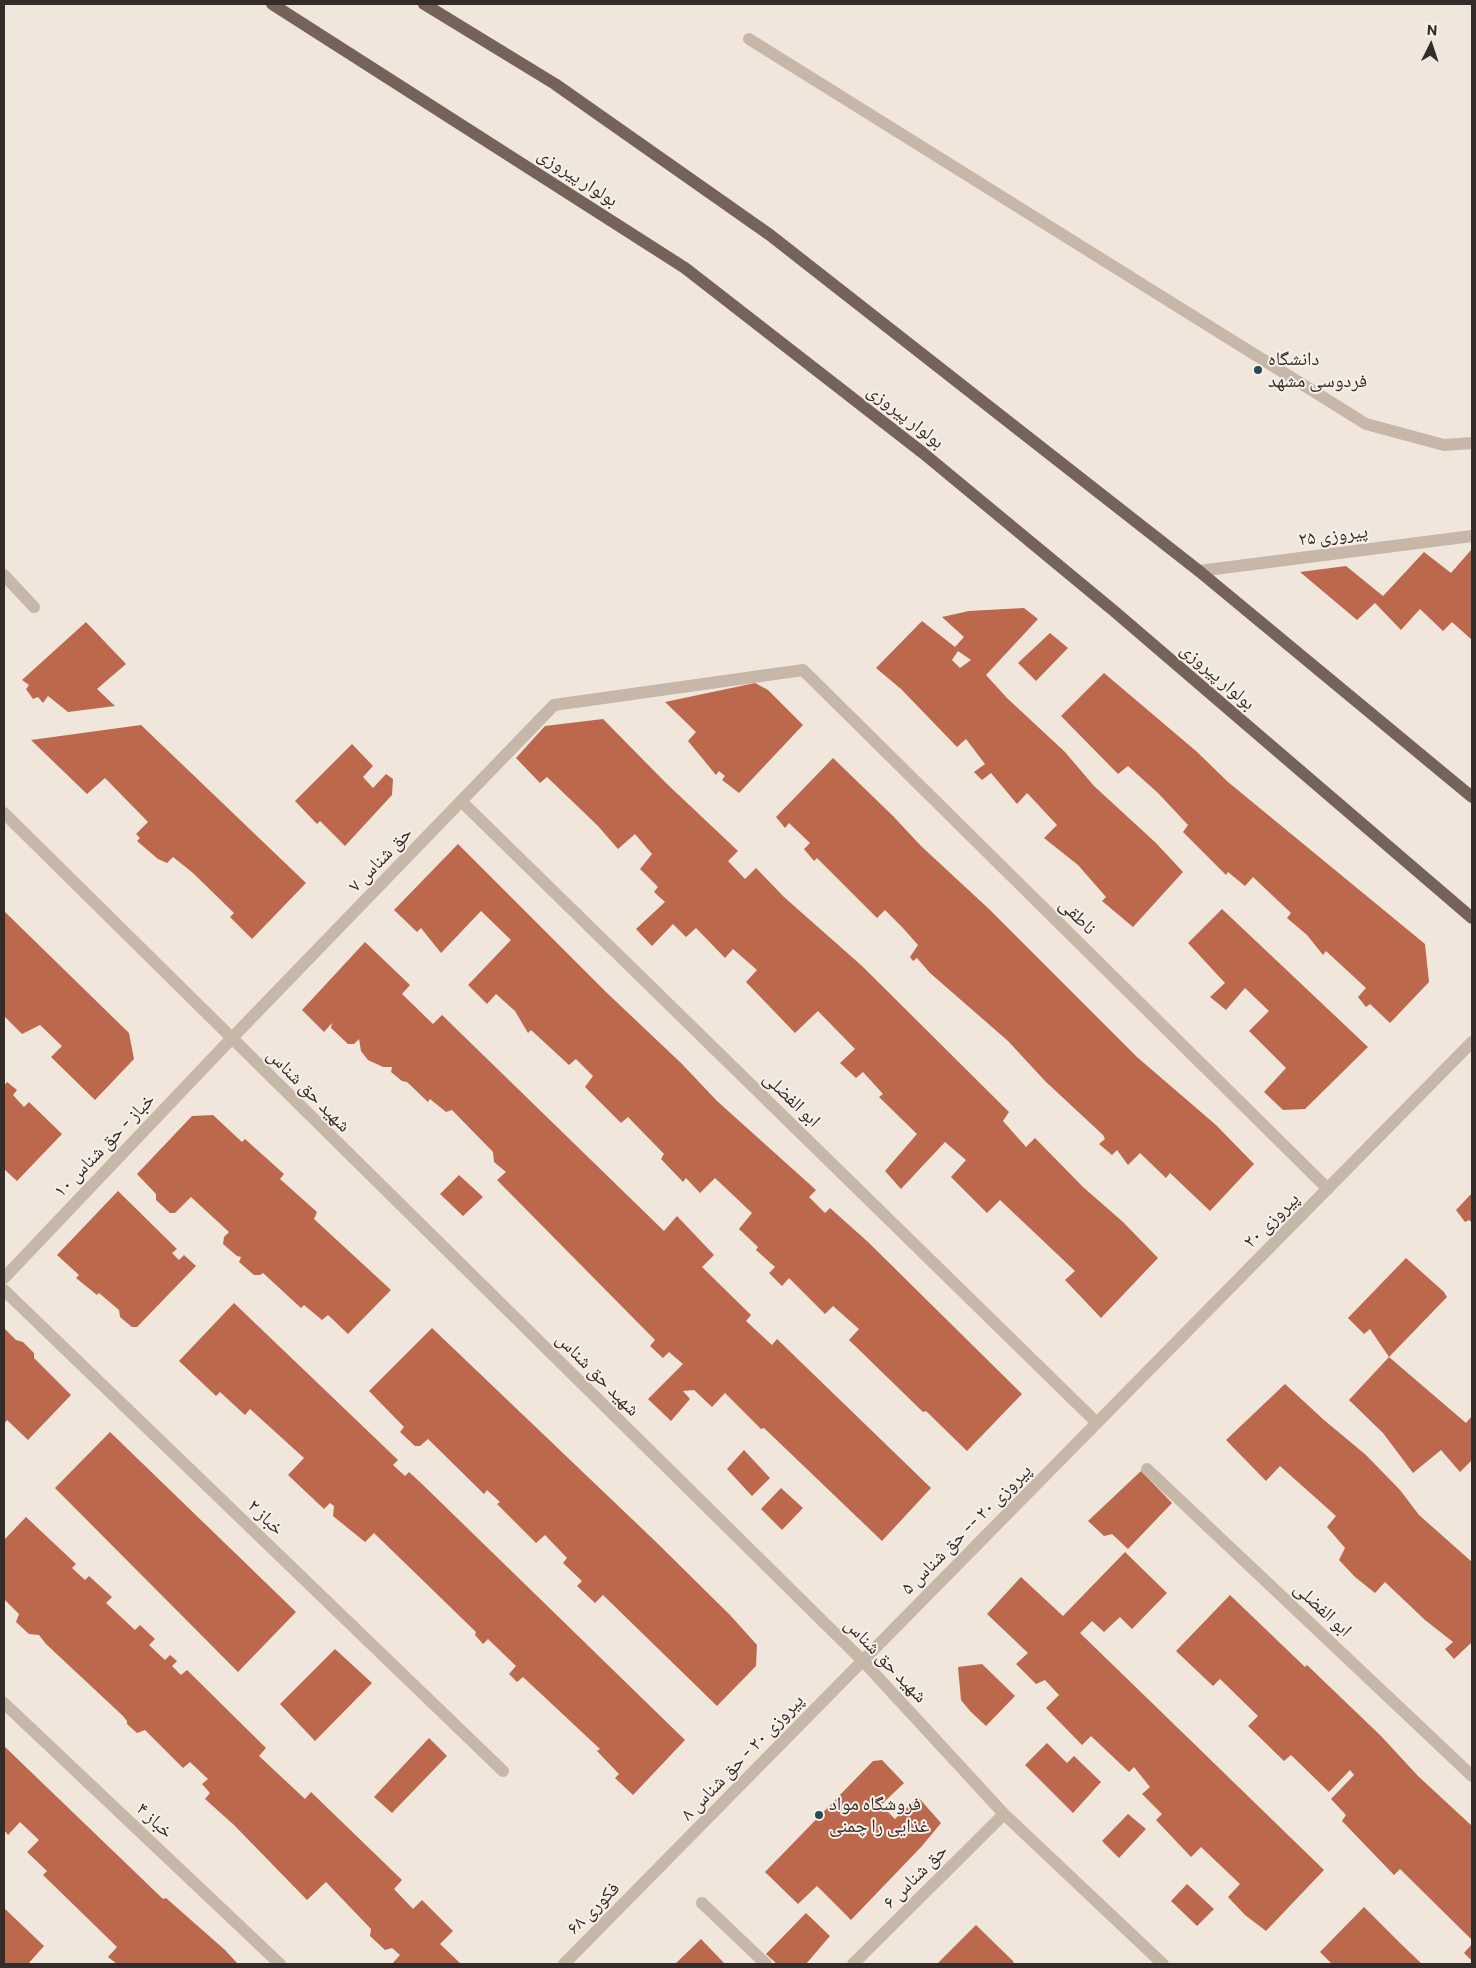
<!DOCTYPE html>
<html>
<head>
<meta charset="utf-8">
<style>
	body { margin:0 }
	#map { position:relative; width:1476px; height:1968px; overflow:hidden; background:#f0e6dc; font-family:Commissioner,sans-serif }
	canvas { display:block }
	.frame { position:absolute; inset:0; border:5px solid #342c28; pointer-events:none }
	.north { position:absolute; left:1406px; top:20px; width:50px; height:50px; -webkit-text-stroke:4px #f8f0e8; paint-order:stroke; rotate:4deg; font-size:14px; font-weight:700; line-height:20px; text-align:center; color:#342c28 }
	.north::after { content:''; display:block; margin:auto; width:18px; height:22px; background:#342c28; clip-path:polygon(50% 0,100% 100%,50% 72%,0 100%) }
</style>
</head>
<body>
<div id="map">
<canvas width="1476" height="1968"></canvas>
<div class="frame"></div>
<div class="north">N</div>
</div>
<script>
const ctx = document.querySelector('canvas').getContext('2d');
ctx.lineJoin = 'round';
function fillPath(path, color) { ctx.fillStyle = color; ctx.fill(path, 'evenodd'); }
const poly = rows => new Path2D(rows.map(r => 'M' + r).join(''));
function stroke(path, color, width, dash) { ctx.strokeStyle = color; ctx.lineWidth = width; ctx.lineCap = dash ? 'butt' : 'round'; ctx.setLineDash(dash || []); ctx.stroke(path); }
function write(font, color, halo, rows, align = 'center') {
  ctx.font = font + ' Commissioner,"Noto Naskh Arabic",sans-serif'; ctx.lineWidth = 4; ctx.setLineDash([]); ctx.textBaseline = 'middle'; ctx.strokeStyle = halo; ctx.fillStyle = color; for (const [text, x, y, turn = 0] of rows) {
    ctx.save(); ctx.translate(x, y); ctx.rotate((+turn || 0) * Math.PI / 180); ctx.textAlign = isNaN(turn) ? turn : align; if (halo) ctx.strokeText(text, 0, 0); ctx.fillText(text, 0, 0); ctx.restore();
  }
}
const building = poly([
	[1471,550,1472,640,1452,622,1443,631,1420,609,1401,630,1375,603,1357,620,1300,572,1346,566,1383,596,1424,552,1451,573],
	[1024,608,1038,619,986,675,1007,698,1065,752,1094,786,1156,843,1183,872,1133,927,1102,901,1106,897,1078,865,1044,838,1057,825,1029,795,1027,793,1017,804,991,773,982,780,974,772,985,764,966,739,957,747,901,689,876,668,922,621,955,647,964,637,942,617,969,611],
	[958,651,971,660,960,668,952,660],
	[86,622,126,664,97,689,115,706,68,712,48,696,43,703,38,697,33,699,26,689,29,685,22,680],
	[1050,633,1068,648,1036,681,1018,663],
	[1104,673,1196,751,1228,782,1425,944,1429,982,1390,1023,1370,1004,1366,1007,1358,997,1366,988,1326,951,1323,955,1307,935,1287,918,1291,913,1253,877,1245,886,1228,872,1226,875,1183,832,1188,825,1158,793,1128,766,1118,774,1061,716],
	[755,683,768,690,803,725,739,793,722,780,725,776,719,771,716,775,688,741,696,732,665,702],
	[603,719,666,783,738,851,728,861,745,879,756,868,784,897,862,966,1009,1112,1003,1121,1026,1147,1035,1138,1083,1187,1123,1222,1158,1258,1101,1318,1065,1280,1075,1271,1000,1200,987,1213,951,1177,966,1160,945,1142,901,1189,885,1171,917,1134,879,1097,883,1094,863,1072,856,1078,840,1063,855,1049,818,1011,795,1033,746,982,757,970,733,949,725,958,696,928,686,937,673,924,652,946,636,929,665,902,654,892,658,887,640,869,652,854,635,834,618,849,598,826,547,777,540,783,516,758,545,726],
	[141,725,306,883,252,939,230,917,234,913,193,873,173,857,167,863,158,859,137,841,140,838,136,834,148,822,105,778,87,794,31,740],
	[352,744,373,766,363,777,373,788,386,774,393,779,392,795,345,846,320,821,317,824,295,801],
	[833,758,893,816,921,846,989,909,1137,1057,1216,1125,1254,1164,1210,1211,1170,1173,1166,1178,1140,1153,1128,1165,1117,1150,1112,1155,1099,1144,1105,1139,1103,1135,1045,1081,1008,1041,930,973,917,958,913,961,910,957,918,945,902,927,885,910,877,918,817,858,814,861,804,849,810,843,789,823,785,828,776,817],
	[458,844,606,992,682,1064,717,1101,816,1190,809,1197,825,1213,830,1208,868,1242,1022,1394,967,1451,926,1411,923,1412,849,1340,859,1329,833,1306,825,1314,789,1278,782,1286,769,1273,775,1267,756,1250,758,1247,739,1229,752,1213,715,1178,700,1193,686,1178,683,1182,661,1159,664,1154,628,1117,621,1123,585,1087,593,1076,576,1059,569,1065,531,1030,528,1033,515,1011,496,994,487,1004,468,985,511,940,481,911,441,953,421,928,417,932,394,910],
	[1222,909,1368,1047,1305,1109,1283,1110,1264,1092,1286,1068,1249,1031,1269,1011,1245,988,1226,1010,1210,997,1225,983,1188,943],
	[4,911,129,1033,134,1059,95,1100,51,1057,62,1046,40,1025,22,1034,4,1016],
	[365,942,410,985,402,994,433,1024,442,1015,664,1231,677,1216,714,1255,702,1267,751,1315,746,1321,772,1345,777,1339,931,1488,882,1541,764,1428,761,1429,725,1393,712,1407,694,1390,683,1391,690,1399,671,1421,648,1399,683,1364,669,1352,663,1358,650,1346,655,1340,497,1180,506,1172,494,1162,493,1152,452,1110,446,1112,430,1099,428,1102,407,1082,402,1081,391,1072,392,1067,383,1067,368,1060,361,1051,359,1039,354,1044,348,1044,331,1028,332,1023,324,1032,302,1010],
	[7,1082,17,1090,13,1095,24,1107,29,1102,62,1134,17,1181,4,1169,4,1086],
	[213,1115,242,1142,245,1139,284,1174,280,1179,317,1212,314,1219,391,1290,348,1334,328,1315,322,1320,304,1305,301,1308,263,1273,260,1275,254,1275,239,1262,241,1257,237,1256,223,1244,224,1237,229,1232,191,1197,175,1213,170,1213,156,1200,156,1194,137,1174,192,1116],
	[459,1175,483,1197,463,1216,440,1194],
	[118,1191,177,1249,172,1253,179,1260,184,1255,196,1266,137,1327,132,1327,120,1317,119,1310,99,1293,97,1295,76,1278,79,1275,57,1255],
	[1472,1193,1472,1223,1469,1220,1465,1222,1456,1210],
	[1406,1258,1444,1292,1447,1297,1389,1357,1370,1329,1364,1334,1348,1318],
	[234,1303,398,1460,393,1465,405,1476,409,1472,422,1484,685,1740,633,1795,615,1778,619,1774,597,1751,600,1749,523,1677,517,1682,509,1674,516,1666,488,1639,483,1644,475,1635,476,1632,374,1533,365,1542,333,1516,334,1506,330,1503,324,1509,288,1475,304,1458,250,1409,245,1415,220,1392,216,1396,179,1361],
	[4,1328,16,1340,23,1342,34,1353,34,1358,71,1395,28,1440,7,1420,4,1424],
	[432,1328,655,1541,730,1615,757,1645,756,1666,717,1706,603,1595,595,1603,577,1586,582,1581,563,1563,567,1558,545,1535,536,1543,497,1504,500,1502,487,1490,484,1494,428,1439,420,1446,415,1446,400,1432,404,1427,369,1391],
	[1389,1357,1466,1423,1472,1416,1472,1460,1460,1472,1441,1450,1413,1473,1383,1433,1349,1400],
	[1285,1384,1324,1420,1366,1455,1400,1490,1419,1515,1472,1562,1472,1645,1471,1643,1454,1659,1445,1649,1453,1642,1425,1620,1385,1582,1375,1593,1355,1577,1339,1560,1345,1548,1327,1527,1336,1516,1280,1466,1266,1481,1226,1440],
	[110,1432,296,1612,238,1672,55,1488],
	[744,1450,770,1478,752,1496,727,1469],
	[1141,1471,1172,1503,1128,1549,1112,1534,1104,1536,1088,1521],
	[781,1488,803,1508,782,1530,761,1509],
	[26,1517,76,1564,72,1568,85,1580,89,1576,112,1597,106,1603,135,1630,140,1625,155,1639,149,1645,165,1660,170,1655,177,1661,172,1666,181,1675,187,1670,266,1748,259,1756,305,1799,311,1792,402,1880,394,1889,413,1909,422,1900,453,1931,440,1944,461,1964,392,1964,400,1955,392,1948,385,1950,370,1936,371,1929,326,1882,307,1900,234,1825,205,1799,210,1793,202,1784,208,1779,190,1762,183,1768,145,1730,137,1733,127,1724,127,1721,123,1716,46,1644,39,1635,29,1634,16,1622,19,1614,4,1599,4,1540],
	[1125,1552,1167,1593,1132,1629,1120,1617,1104,1632,1092,1621,1080,1633,1324,1870,1266,1931,1245,1915,1228,1897,1240,1884,1201,1847,1191,1857,1156,1820,1162,1814,1142,1794,1150,1787,1134,1767,1129,1772,1091,1736,1082,1745,1046,1708,1059,1695,1045,1680,1036,1684,1016,1664,1028,1653,987,1614,1021,1577,1063,1616],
	[1230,1595,1305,1667,1307,1665,1381,1736,1418,1776,1472,1826,1472,1940,1400,1869,1394,1875,1342,1821,1346,1815,1331,1799,1354,1775,1350,1770,1329,1792,1291,1755,1284,1761,1248,1726,1258,1716,1220,1679,1213,1686,1176,1651],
	[335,1649,372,1683,315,1741,280,1704],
	[982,1664,1015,1696,986,1726,970,1711,961,1700,958,1667],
	[429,1738,447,1756,392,1813,374,1797],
	[1047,1743,1067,1763,1074,1756,1101,1782,1073,1813,1025,1765],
	[4,1746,163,1899,166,1898,225,1950,238,1964,117,1964,108,1957,117,1947,43,1875,47,1871,27,1852,39,1840,20,1822,8,1835,4,1830],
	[882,1760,904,1783,881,1805,895,1819,918,1797,941,1823,922,1846,851,1920,817,1886,798,1904,765,1872,873,1761],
	[1128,1814,1146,1829,1119,1858,1102,1841],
	[1187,1884,1214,1909,1197,1926,1171,1901],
	[1364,1907,1401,1944,1422,1964,1332,1964,1320,1952],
	[4,1908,44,1946,28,1964,4,1964],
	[806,1913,830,1936,806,1964,777,1964,766,1954],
	[976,1925,1014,1962,1012,1964,937,1964],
	[701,1939,725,1964,675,1964],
	[1472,1944,1472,1961,1464,1953]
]);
const minor = poly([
	[749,39,1366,424,1444,445,1472,443],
	[1199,571,1472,536],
	[4,575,34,607],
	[461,801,1097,1423],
	[4,813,863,1661,1004,1814,1163,1964],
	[4,1278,231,1039,554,705,803,670,1328,1189],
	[4,1290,503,1771],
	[1147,1469,1472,1776],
	[4,1703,280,1964],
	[702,1903,766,1964],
	[564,1964,1472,1042],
	[853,1964,1004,1814]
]);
const major = poly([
	[272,4,685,268,923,453,1114,611,1472,918],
	[424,4,555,84,770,235,1199,571,1472,797]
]);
const markers = [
	[1258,370,5,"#214f53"],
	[819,1815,5,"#214f53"]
];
const streetNames = [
	["بولوار پیروزی",578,177,33],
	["بولوار پیروزی",906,416,38],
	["پیروزی ۲۵",1333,535,-7],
	["بولوار پیروزی",1218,676,41],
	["حق شناس ۷",380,859,-46],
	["ناطقی",1078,916,45],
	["شهید حق شناس",309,1090,45],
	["ابو الفضلی",792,1099,44],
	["خباز - حق شناس ۱۰",104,1145,-46],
	["پیروزی ۲۰",1271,1220,-45],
	["شهید حق شناس",598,1374,45],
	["خباز ۲",266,1517,44],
	["پیروزی ۲۰ -- حق شناس ۵",966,1529,-45],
	["ابو الفضلی",1323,1609,43],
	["شهید حق شناس",886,1660,46],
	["پیروزی ۲۰ - حق شناس ۸",742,1757,-46],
	["خباز ۴",155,1820,43],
	["حق شناس ۶",915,1876,-45],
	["فکوری ۶۸",593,1908,-45]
];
const poiNames = [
	["دانشگاه",1268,359],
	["فردوسی مشهد",1268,381],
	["فروشگاه مواد",829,1804],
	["غذایی را چمنی",829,1826]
];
fillPath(building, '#bc684d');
stroke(minor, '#c7b7a9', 12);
stroke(major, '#75635a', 12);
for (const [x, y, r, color] of markers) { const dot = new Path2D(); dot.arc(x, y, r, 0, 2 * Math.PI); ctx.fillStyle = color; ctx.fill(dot); stroke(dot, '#f8f0e8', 2); }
write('19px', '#342c28', '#f8f0e8', streetNames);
write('19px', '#342c28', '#f8f0e8', poiNames, 'left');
</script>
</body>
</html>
